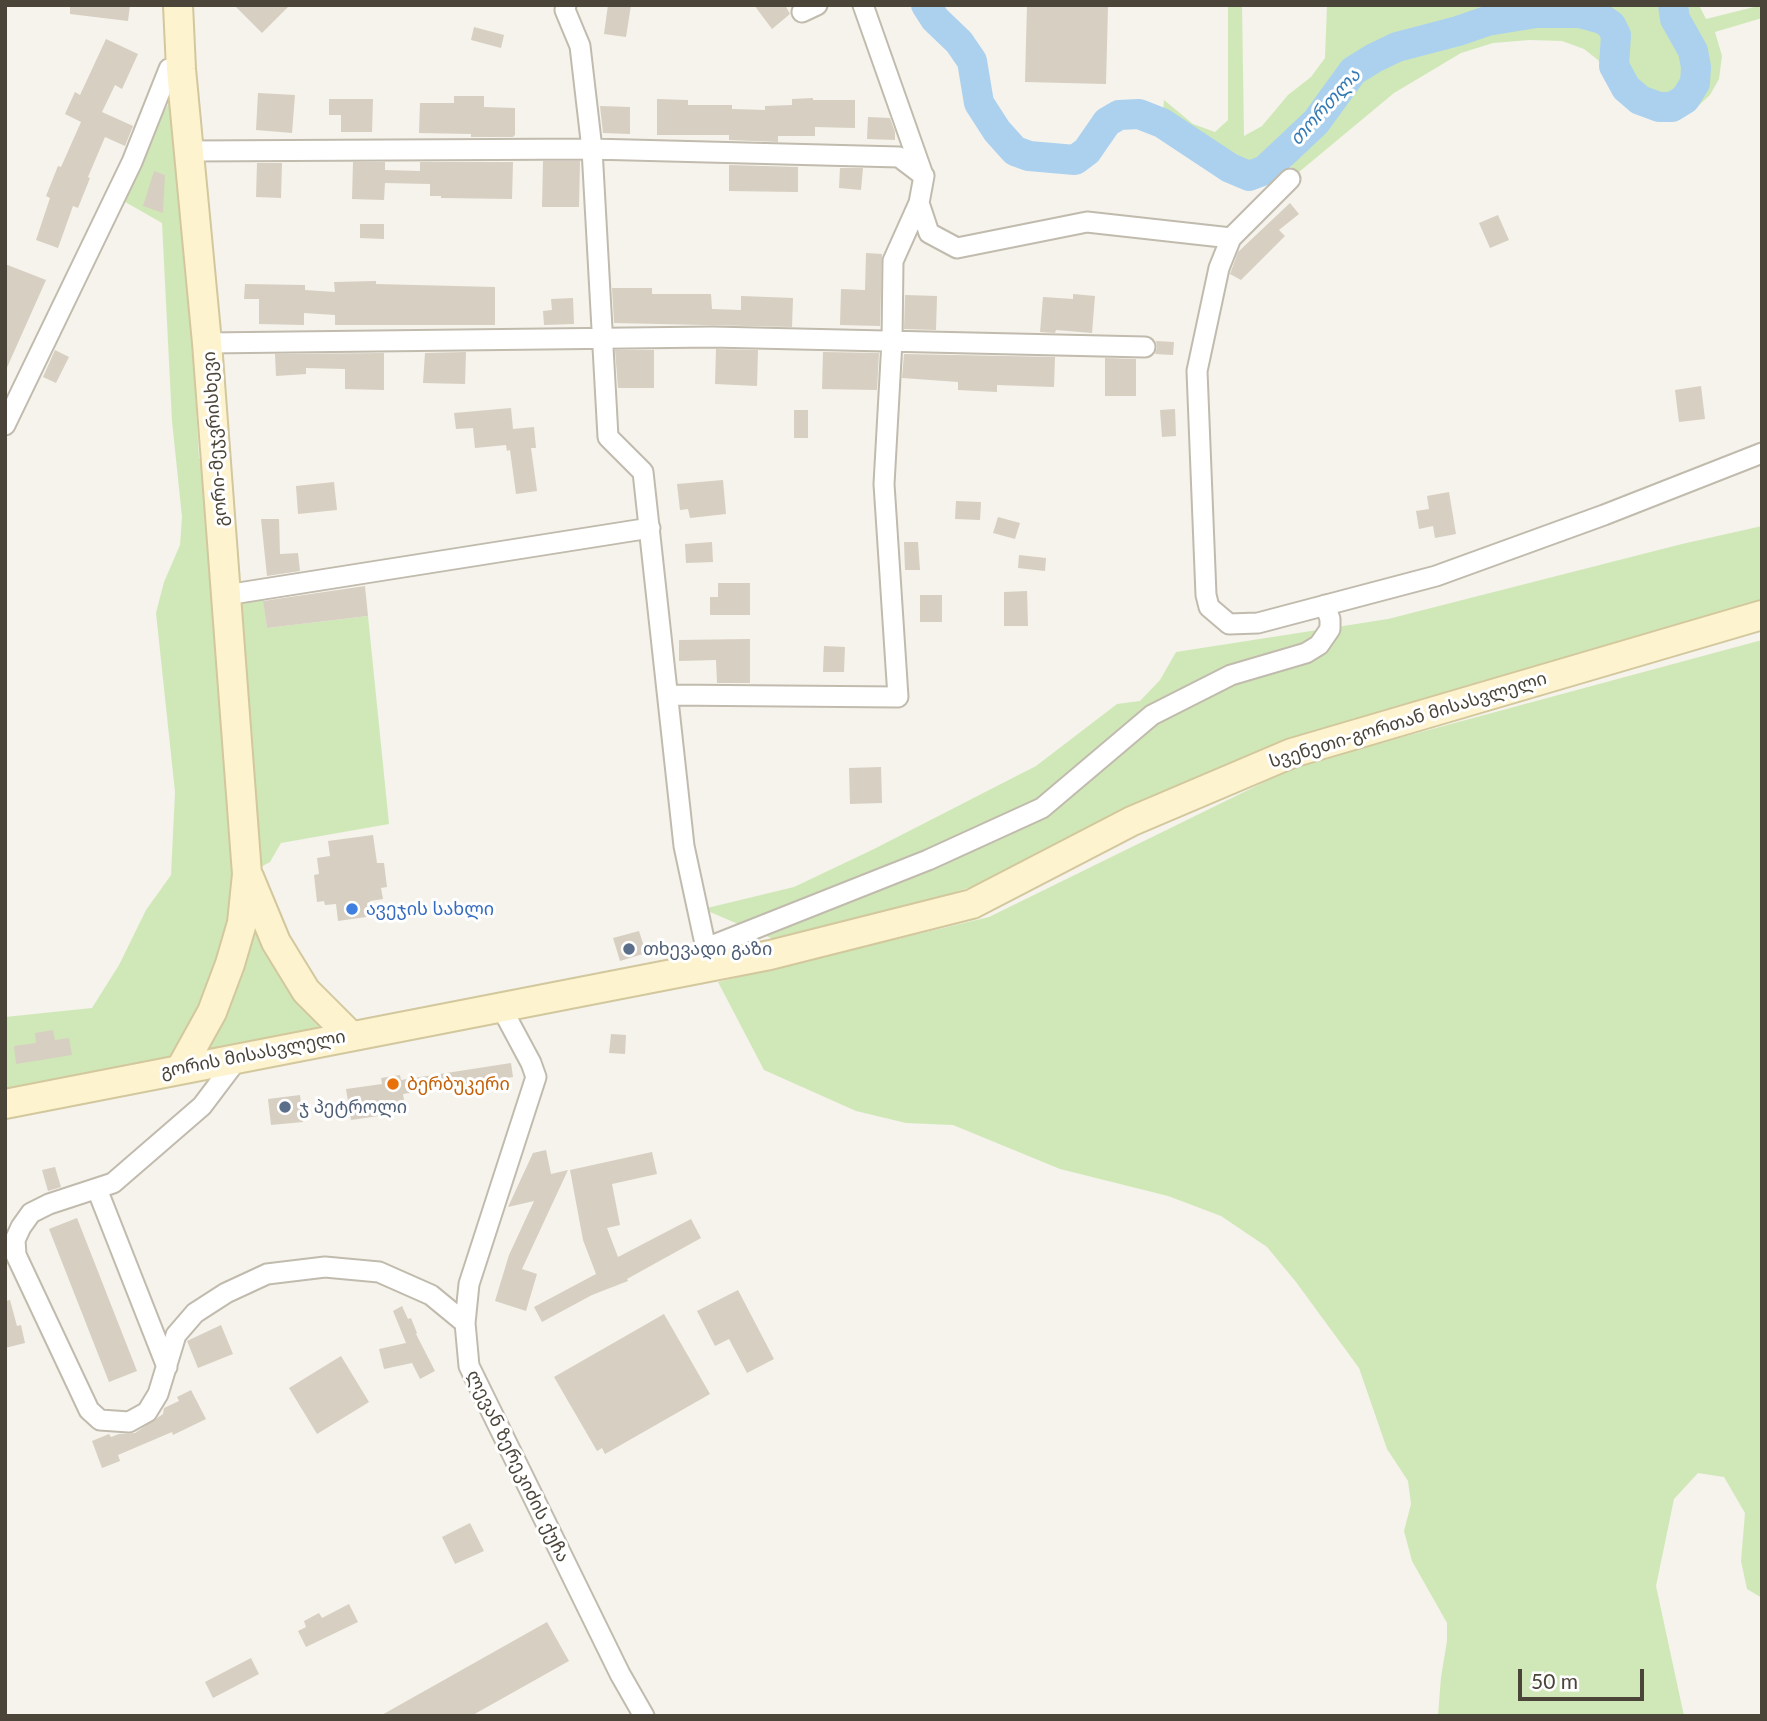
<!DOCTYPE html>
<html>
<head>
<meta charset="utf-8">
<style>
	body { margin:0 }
	#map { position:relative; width:1767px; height:1721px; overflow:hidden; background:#f5f3ec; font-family:Lato,sans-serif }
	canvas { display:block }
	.frame { position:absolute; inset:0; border:7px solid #4a4439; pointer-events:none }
	.scale { position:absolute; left:1518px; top:1669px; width:126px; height:32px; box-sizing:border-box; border:4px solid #4a4439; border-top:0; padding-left:9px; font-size:21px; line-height:24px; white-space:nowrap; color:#4a4439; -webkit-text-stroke:5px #fff; paint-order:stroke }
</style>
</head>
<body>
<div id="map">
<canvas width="1767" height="1721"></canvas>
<div class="frame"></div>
<div class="scale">50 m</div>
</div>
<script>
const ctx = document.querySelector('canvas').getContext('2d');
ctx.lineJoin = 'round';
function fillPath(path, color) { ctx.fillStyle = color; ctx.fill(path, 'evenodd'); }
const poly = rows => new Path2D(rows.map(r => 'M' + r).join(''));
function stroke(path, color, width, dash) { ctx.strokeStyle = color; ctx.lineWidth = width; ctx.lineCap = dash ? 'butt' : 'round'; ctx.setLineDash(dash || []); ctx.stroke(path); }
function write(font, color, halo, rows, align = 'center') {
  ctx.font = font + ' Lato,"Noto Sans Georgian",sans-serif'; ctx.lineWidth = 6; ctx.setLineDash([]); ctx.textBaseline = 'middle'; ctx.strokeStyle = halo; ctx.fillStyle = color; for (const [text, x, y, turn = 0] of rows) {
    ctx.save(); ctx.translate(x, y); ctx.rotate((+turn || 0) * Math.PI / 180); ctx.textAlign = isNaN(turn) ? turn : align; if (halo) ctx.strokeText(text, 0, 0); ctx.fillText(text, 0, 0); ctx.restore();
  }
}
const green = poly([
	[1228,5,1242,5,1244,136,1262,126,1288,95,1311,77,1325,58,1327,5,1699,5,1706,19,1762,5,1762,18,1715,32,1722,56,1719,79,1710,95,1696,108,1681,116,1654,119,1640,112,1621,95,1598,60,1584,49,1562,41,1529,40,1493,43,1461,53,1394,93,1293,177,1288,149,1265,170,1249,176,1230,168,1162,123,1164,100,1193,124,1215,132,1228,120],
	[170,101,183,174,199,459,216,458,226,594,263,598,267,628,368,616,389,824,281,843,270,862,248,874,350,1035,5,1104,5,1017,92,1008,119,965,146,910,171,875,175,792,156,613,164,582,180,545,182,517,172,421,162,223,120,199,121,187],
	[1762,526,1762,602,1572,655,1304,736,978,885,785,944,703,909,794,887,874,849,1036,766,1117,704,1140,701,1160,680,1176,652,1388,619,1682,544],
	[1762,640,1762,1598,1747,1589,1741,1561,1745,1513,1724,1477,1698,1473,1674,1499,1656,1586,1684,1716,1438,1716,1441,1677,1447,1641,1447,1623,1412,1561,1404,1531,1411,1504,1408,1481,1387,1449,1359,1368,1296,1282,1267,1247,1221,1216,1168,1196,1060,1169,953,1125,906,1123,856,1111,764,1070,718,982,989,917,1299,765]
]);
const river = poly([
	[926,5,935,19,959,42,972,61,979,103,997,131,1015,151,1029,156,1075,160,1087,151,1107,122,1119,115,1139,114,1162,123,1230,168,1249,176,1265,170,1316,122,1353,71,1374,58,1397,47,1458,31,1487,21,1536,13,1580,13,1602,19,1611,25,1616,35,1614,66,1626,88,1640,100,1659,107,1672,107,1685,99,1695,83,1696,67,1693,51,1675,19,1673,5]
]);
const building = poly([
	[70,5,130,5,128,21,70,14],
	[234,5,290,5,262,33],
	[608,5,631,5,626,37,604,34],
	[754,5,785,5,790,14,772,29],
	[1027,5,1108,5,1106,84,1025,82],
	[474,27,504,35,501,48,471,40],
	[106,39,138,54,122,89,115,85,102,112,133,126,125,146,105,137,88,177,90,178,78,208,73,206,58,248,36,240,50,198,46,196,58,166,61,167,81,122,65,114,75,92,80,95],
	[258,93,295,95,292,133,256,130],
	[454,96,484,96,484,107,515,108,515,135,513,137,471,137,471,134,419,133,420,103,454,103],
	[813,98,813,100,855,100,855,128,815,127,815,136,778,136,778,142,729,140,729,135,657,135,657,99,688,100,688,105,732,105,732,109,765,110,765,106,792,105,792,99],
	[329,99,373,99,372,132,341,132,341,115,329,115],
	[600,106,630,107,630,134,603,133],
	[868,117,890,118,895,132,895,140,867,139],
	[543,161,580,161,579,207,542,207],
	[353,162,385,162,385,170,420,171,420,162,513,162,512,199,441,198,441,196,430,196,430,184,385,183,384,200,352,199],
	[257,163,282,163,281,198,256,197],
	[729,165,798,167,798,192,729,191],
	[840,168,863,168,861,190,839,188],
	[154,171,165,175,163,213,143,206],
	[1290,203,1299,214,1279,230,1285,236,1241,280,1230,274,1238,252],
	[1498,215,1509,240,1490,248,1479,223],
	[360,224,384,224,384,239,360,238],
	[866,253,882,254,880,326,840,325,841,289,865,290],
	[5,264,46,280,5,372],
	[376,281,376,284,495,287,495,325,335,325,335,315,304,313,304,325,259,324,259,299,244,299,245,284,305,285,305,290,335,292,334,282],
	[612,288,652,288,652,294,711,294,712,309,741,310,741,296,793,298,792,327,614,323],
	[1073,294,1095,296,1092,333,1056,330,1055,333,1040,332,1043,297,1073,299],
	[905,295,937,296,936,330,904,329],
	[573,298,574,324,544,325,543,311,552,310,551,299],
	[1156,341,1174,342,1173,355,1155,354,1157,348],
	[716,349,758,350,757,386,715,384],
	[55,350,69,357,56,383,43,377],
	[615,350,654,350,654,388,618,388],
	[466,352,465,384,423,383,425,353],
	[823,352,879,353,877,390,822,389],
	[384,353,384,390,345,389,345,369,306,368,306,374,276,376,275,354],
	[904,354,1055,357,1054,387,997,385,997,392,958,390,958,382,902,378],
	[1105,358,1136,359,1136,396,1105,396],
	[1701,386,1705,419,1679,422,1675,390],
	[511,408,513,429,534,427,536,448,531,448,537,491,516,494,510,450,507,451,506,445,475,448,473,428,456,429,454,413],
	[1175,409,1176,436,1162,437,1160,410],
	[794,410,808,410,808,438,794,438],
	[723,480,726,514,690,518,688,509,680,510,677,484],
	[334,482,337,510,298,514,296,486],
	[1449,492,1456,534,1435,538,1433,526,1419,529,1416,511,1429,509,1427,496],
	[956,501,981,502,980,520,955,519],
	[998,517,1020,523,1015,539,993,533],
	[261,519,279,519,280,554,298,553,300,571,267,576],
	[712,542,713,562,686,563,685,544],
	[904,542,918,542,920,570,905,570],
	[1019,555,1046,558,1045,571,1018,568],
	[718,583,750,583,750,615,710,615,710,597,718,597],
	[365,586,368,616,267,628,263,601],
	[1027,591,1028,626,1004,626,1004,592],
	[920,595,942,595,942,622,920,622],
	[750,639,750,683,717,683,716,660,679,661,679,640],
	[824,646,845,647,844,672,823,672],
	[881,767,882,803,850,804,849,768],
	[373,835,377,863,384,863,387,887,381,888,383,899,370,901,373,916,338,921,336,904,325,905,324,901,317,902,314,875,319,874,317,858,330,856,328,841],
	[639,931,646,953,620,961,613,938],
	[53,1030,55,1040,69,1038,72,1055,16,1064,14,1046,36,1043,35,1033],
	[611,1034,626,1035,625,1054,609,1053],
	[511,1063,513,1077,403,1094,406,1112,351,1120,346,1089,382,1084,381,1078,400,1075,401,1080],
	[300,1095,303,1122,271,1125,268,1099],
	[546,1150,551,1174,568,1170,522,1269,537,1274,526,1311,495,1301,509,1255,534,1201,508,1207,533,1153],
	[652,1152,657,1174,612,1184,620,1225,607,1228,618,1257,691,1219,701,1238,627,1279,628,1281,592,1295,542,1322,534,1307,596,1274,583,1240,570,1170],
	[55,1167,61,1187,48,1191,42,1170],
	[77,1218,137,1371,109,1382,49,1229],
	[738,1290,774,1359,747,1373,729,1339,715,1346,697,1311],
	[10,1300,17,1326,21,1325,25,1343,5,1348,5,1301],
	[402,1306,408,1319,411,1318,417,1333,416,1334,435,1371,420,1379,412,1363,384,1369,379,1349,406,1343,393,1311],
	[664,1314,710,1394,605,1454,602,1448,597,1451,554,1377],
	[221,1325,233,1354,198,1368,187,1341],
	[341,1356,369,1402,317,1434,289,1388],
	[191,1390,206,1419,173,1435,172,1432,118,1455,120,1461,102,1468,92,1441,109,1434,111,1437,119,1434,135,1433,163,1414,164,1408,179,1401,177,1397],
	[470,1523,484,1551,455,1564,442,1537],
	[349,1604,358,1622,306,1647,298,1631,306,1627,304,1621,319,1613,322,1618],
	[547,1622,569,1661,471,1716,380,1716],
	[251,1658,259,1674,213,1698,205,1682]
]);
const minor = poly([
	[566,5,565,10,580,46,592,149,608,437,643,472,684,846,710,967],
	[863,5,923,175],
	[802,12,817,5],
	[190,151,592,149,899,157,924,176,919,203,893,261,892,341,884,484,898,697,668,695],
	[1290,179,1231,238,1219,268,1197,371,1206,595,1209,607,1229,624,1258,623,1436,576,1604,515,1762,453],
	[919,203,929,233,957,248,1087,222,1231,238],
	[207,343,712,337,1145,347],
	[5,425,132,162,169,69,181,69],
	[226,595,650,528],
	[706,948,928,860,1042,808,1152,715,1231,675,1306,653,1319,645,1330,629,1330,619,1325,605],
	[501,1007,531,1063,536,1077,469,1284,465,1323,469,1366,620,1674,644,1716],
	[239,1057,202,1106,113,1183,49,1204,31,1213,21,1227,15,1240,16,1255,89,1410,100,1420,129,1422,147,1412,158,1394,176,1335,195,1313,226,1293,267,1274,325,1267,379,1272,431,1295,465,1323],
	[97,1189,167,1367]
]);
const secondary = poly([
	[178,5,181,69,207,343,247,874,242,923,230,964,212,1012,181,1068],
	[249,877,276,942,306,991,350,1035],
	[5,1104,770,955,972,904,1132,821,1292,753,1762,615]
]);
const markers = [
	[352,909,7,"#3f7fe0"],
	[629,949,7,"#5c6f8a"],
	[393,1084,7,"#e8710a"],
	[285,1107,7,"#5c6f8a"]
];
const streetNames = [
	["გორი-მეჯვრისხევი",215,439,-94],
	["სვენეთი-გორთან მისასვლელი",1408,720,-17],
	["გორის მისასვლელი",253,1054,-11],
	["ლევან ზერეკიძის ქუჩა",518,1466,64]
];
const shopNames = [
	["ავეჯის სახლი",366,909]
];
const serviceNames = [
	["თხევადი გაზი",643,949],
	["ჯ პეტროლი",299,1107]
];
const foodNames = [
	["ბერბუკერი",407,1084]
];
const waterNames = [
	["თორთლა",1325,107,-48]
];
fillPath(green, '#d0e8b7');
stroke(river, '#abd1ef', 30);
fillPath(building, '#d7cfc1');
stroke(minor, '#c1bbae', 23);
stroke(secondary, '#d3c79d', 32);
stroke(minor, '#fff', 19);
stroke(secondary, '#fdf3ce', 28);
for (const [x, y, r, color] of markers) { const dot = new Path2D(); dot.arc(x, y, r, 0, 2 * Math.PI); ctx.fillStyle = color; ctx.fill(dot); stroke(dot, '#fff', 2.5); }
write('18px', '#4a4439', '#fff', streetNames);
write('18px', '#366cbe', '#fff', shopNames, 'left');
write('18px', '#4e5e75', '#fff', serviceNames, 'left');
write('18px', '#c56008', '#fff', foodNames, 'left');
write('italic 19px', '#347ab4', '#fff', waterNames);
</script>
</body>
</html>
